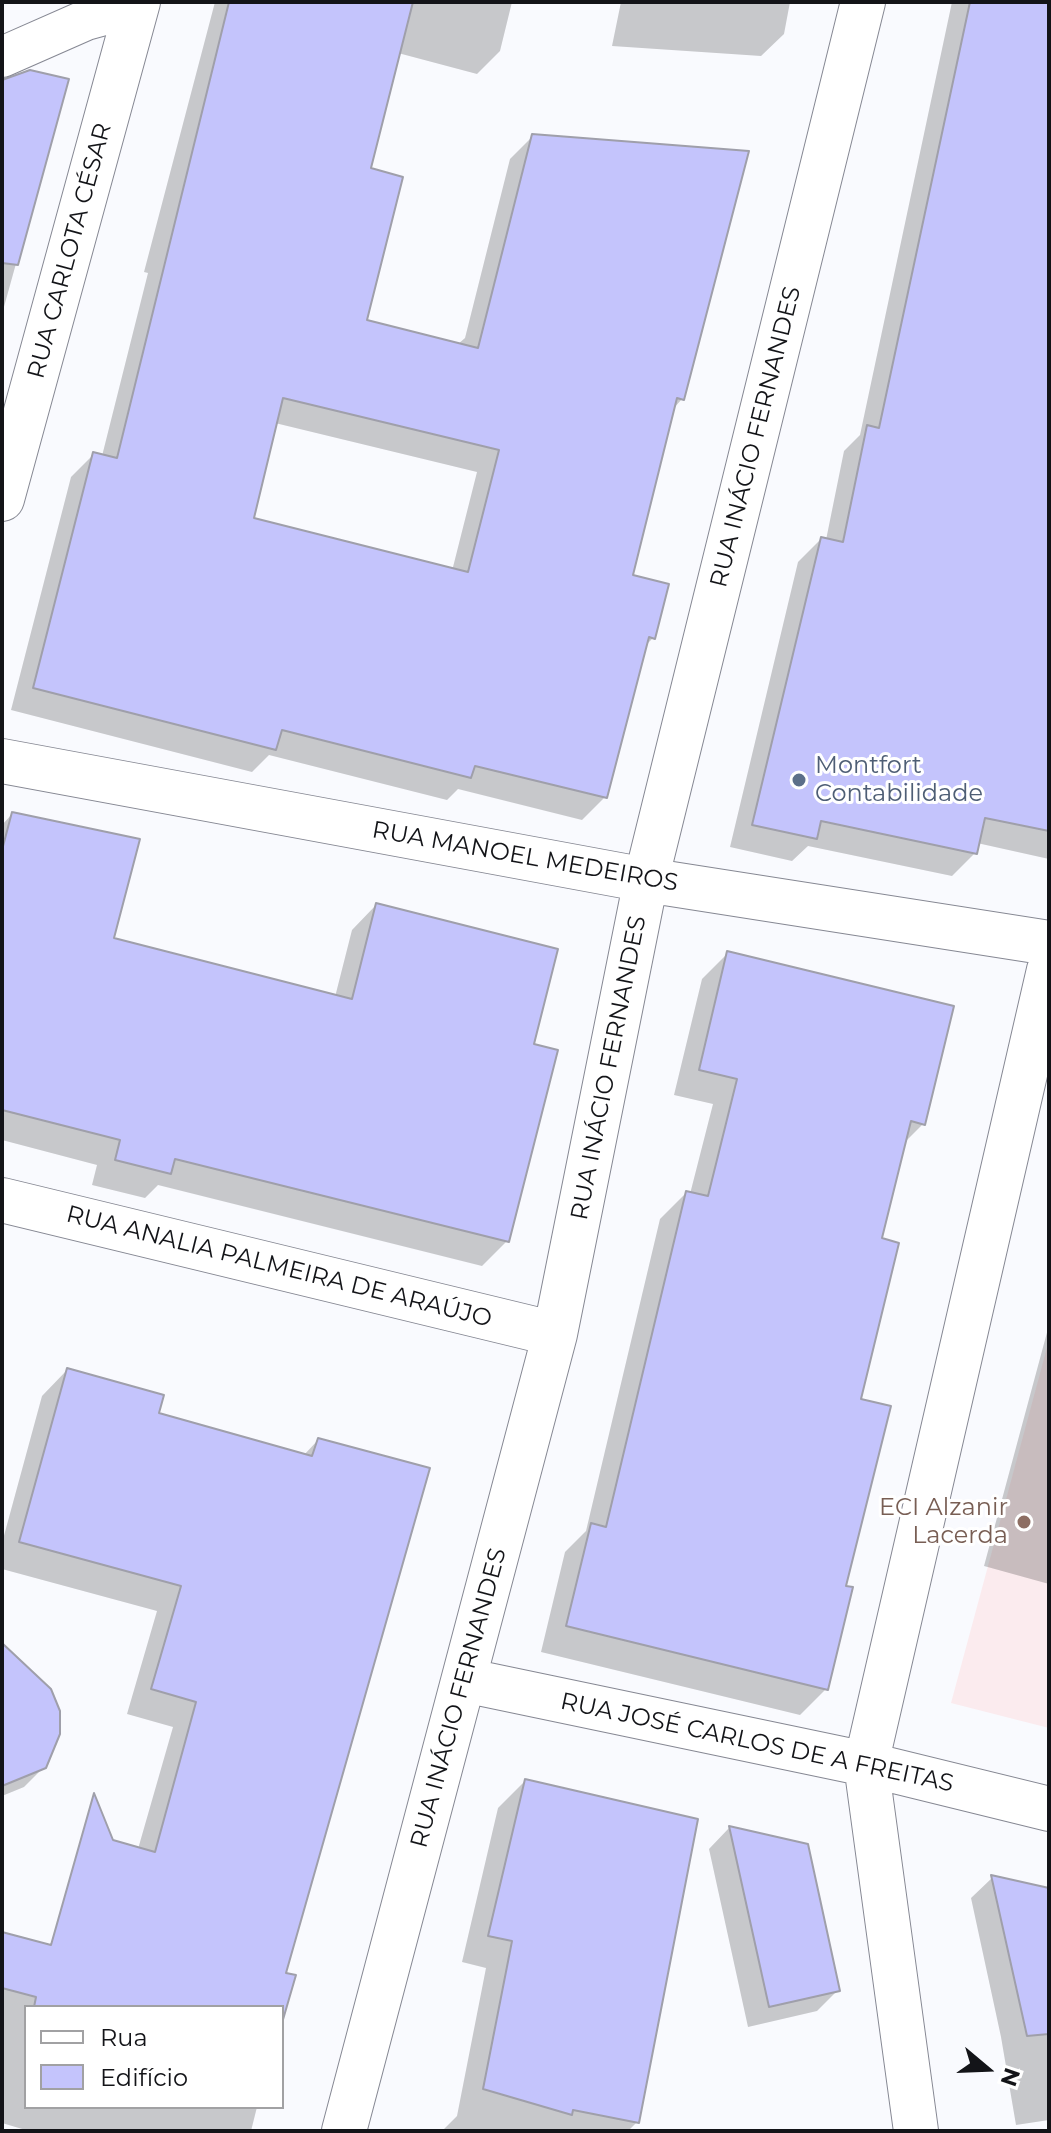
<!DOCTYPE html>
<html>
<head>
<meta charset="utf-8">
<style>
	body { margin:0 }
	#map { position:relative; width:1051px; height:2133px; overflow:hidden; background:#f9fafe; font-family:Montserrat,sans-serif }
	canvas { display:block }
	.frame { position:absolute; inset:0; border:4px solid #131418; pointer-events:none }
	.legend { position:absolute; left:24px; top:2005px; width:260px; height:104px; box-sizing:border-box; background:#fff; border:2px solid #a1a1a3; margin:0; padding:10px 14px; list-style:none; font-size:24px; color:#131418 }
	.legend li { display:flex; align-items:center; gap:16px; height:40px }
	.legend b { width:40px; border:2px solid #a1a1a3 }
	.north { position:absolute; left:947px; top:2029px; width:80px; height:80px; -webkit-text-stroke:6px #fff; paint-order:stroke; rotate:109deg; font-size:22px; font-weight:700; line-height:32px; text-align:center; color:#131418 }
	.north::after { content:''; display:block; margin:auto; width:28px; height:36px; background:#131418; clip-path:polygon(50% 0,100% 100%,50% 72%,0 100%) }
</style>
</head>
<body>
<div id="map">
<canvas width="1051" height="2133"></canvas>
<div class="frame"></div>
<ul class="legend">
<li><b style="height:10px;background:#fff"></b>Rua</li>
<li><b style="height:22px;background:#c4c4fc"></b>Edifício</li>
</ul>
<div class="north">N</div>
</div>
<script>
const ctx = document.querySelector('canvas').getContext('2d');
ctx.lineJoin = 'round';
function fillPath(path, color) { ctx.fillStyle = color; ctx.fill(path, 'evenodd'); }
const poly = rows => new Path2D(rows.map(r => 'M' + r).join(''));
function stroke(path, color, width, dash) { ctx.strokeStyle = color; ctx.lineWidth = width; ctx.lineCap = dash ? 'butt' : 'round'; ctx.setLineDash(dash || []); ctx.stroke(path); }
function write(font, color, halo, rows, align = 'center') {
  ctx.font = font + ' Montserrat,sans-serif'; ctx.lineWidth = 6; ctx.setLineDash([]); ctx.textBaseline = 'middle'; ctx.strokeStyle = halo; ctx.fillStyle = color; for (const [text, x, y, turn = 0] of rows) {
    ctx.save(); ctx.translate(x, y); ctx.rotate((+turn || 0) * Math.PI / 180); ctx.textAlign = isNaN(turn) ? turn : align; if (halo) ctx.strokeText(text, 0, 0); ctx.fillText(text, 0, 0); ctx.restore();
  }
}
const education = poly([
	[1049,1340,1049,1728,951,1703]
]);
const shadow = poly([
	[215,2,512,2,500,51,477,74,398,53,368,170,365,322,457,345,465,338,510,159,533,136,682,399,673,409,631,577,653,638,645,646,605,797,582,820,458,789,447,800,269,755,252,772,11,710,71,477,94,454,102,456,148,273,144,272],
	[275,423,477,472,452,571,252,519],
	[621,2,790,2,784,34,761,56,612,46],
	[952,2,1049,2,1049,859,977,843,975,853,952,876,808,846,792,861,730,847,798,562,821,539,826,540,844,451,860,435],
	[67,80,2,314,2,81],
	[12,814,112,939,335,997,352,930,376,905,531,1045,507,1241,482,1266,158,1185,145,1198,92,1185,97,1165,2,1140,2,825],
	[728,953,923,1124,903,1144,879,1240,859,1400,843,1587,826,1689,800,1715,541,1652,565,1552,586,1531,660,1219,686,1193,690,1194,713,1104,674,1095,702,979],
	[1049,1325,1049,1584,984,1566],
	[67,1370,157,1414,303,1456,318,1440,282,2017,282,2007,26,2007,26,2107,257,2107,251,2131,29,2131,2,2123,2,1934,55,1949,111,1842,138,1849,173,1727,127,1714,157,1611,2,1569,2,1543,42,1396],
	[2,1666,45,1766,24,1787,2,1796],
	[525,1781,637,2122,628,2131,442,2131,457,2116,486,1968,462,1962,498,1808],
	[729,1828,806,1846,838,1990,817,2011,748,2027,709,1849],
	[992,1878,1049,1890,1049,2120,1016,2125,1001,2037,971,1898]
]);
const building = poly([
	[229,2,413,2,371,168,403,177,367,320,478,348,532,134,749,151,684,400,677,398,633,575,669,584,655,639,649,637,607,798,475,766,471,778,282,730,276,750,33,688,93,452,117,458,229,2],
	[283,398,499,450,468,572,254,518,283,398],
	[970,2,1049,2,1049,831,985,818,977,854,821,821,817,839,752,825,821,537,843,542,867,425,879,428,970,2],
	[30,70,69,79,18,265,2,263,2,80,30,70],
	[12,812,140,839,114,938,352,999,376,903,558,949,534,1044,558,1050,509,1242,175,1159,171,1174,115,1160,120,1140,2,1110,2,850,12,812],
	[727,951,954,1006,925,1125,911,1121,882,1238,899,1243,861,1399,891,1406,846,1586,853,1587,828,1690,566,1626,591,1523,606,1527,686,1191,708,1196,737,1079,699,1070,727,951],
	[67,1368,164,1395,159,1413,312,1456,318,1438,430,1468,286,1973,296,1975,282,2023,282,2007,34,2007,36,1997,2,1988,2,1932,51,1945,94,1793,113,1840,155,1852,196,1702,151,1689,181,1586,19,1542,67,1368],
	[2,1643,51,1689,60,1711,60,1734,46,1768,2,1786,2,1643],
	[525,1779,698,1819,639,2123,573,2110,572,2115,483,2089,512,1941,488,1936,525,1779],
	[729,1826,808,1844,840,1991,769,2007,729,1826],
	[991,1875,1049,1888,1049,2034,1027,2036,991,1875]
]);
const service = poly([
	[2,57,86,20,137,6]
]);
const minor = poly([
	[2,499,138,2],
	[2,761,646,880,1049,943],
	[2,1200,555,1334],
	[464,1680,866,1764,1049,1809],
	[344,2131,555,1334,646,880,863,2],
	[916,2131,866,1764,1049,970]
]);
const markers = [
	[799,780,8,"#5c6f8a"],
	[1024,1522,8,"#8d6e63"]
];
const streetNames = [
	["RUA CARLOTA CÉSAR",70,251,-75],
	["RUA INÁCIO FERNANDES",756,437,-76],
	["RUA MANOEL MEDEIROS",525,857,10],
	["RUA INÁCIO FERNANDES",609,1068,-79],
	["RUA ANALIA PALMEIRA DE ARAÚJO",279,1267,14],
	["RUA INÁCIO FERNANDES",459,1698,-75],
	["RUA JOSÉ CARLOS DE A FREITAS",757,1743,12]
];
const serviceNames = [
	["Montfort",815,766],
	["Contabilidade",815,794]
];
const educationNames = [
	["ECI Alzanir",1008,1508],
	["Lacerda",1008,1536]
];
fillPath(education, '#fbebee');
fillPath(shadow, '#0003');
fillPath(building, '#c4c4fc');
stroke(building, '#9f9faa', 2);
stroke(service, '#868893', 42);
stroke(minor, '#868893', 46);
stroke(service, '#fff', 40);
stroke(minor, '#fff', 44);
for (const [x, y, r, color] of markers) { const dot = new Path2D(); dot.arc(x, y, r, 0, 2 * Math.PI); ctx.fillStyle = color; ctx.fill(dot); stroke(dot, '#fff', 3); }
write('24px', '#131418', '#fff', streetNames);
write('24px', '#4e5e75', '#fff', serviceNames, 'left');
write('24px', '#785e54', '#fff', educationNames, 'right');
</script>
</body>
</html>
